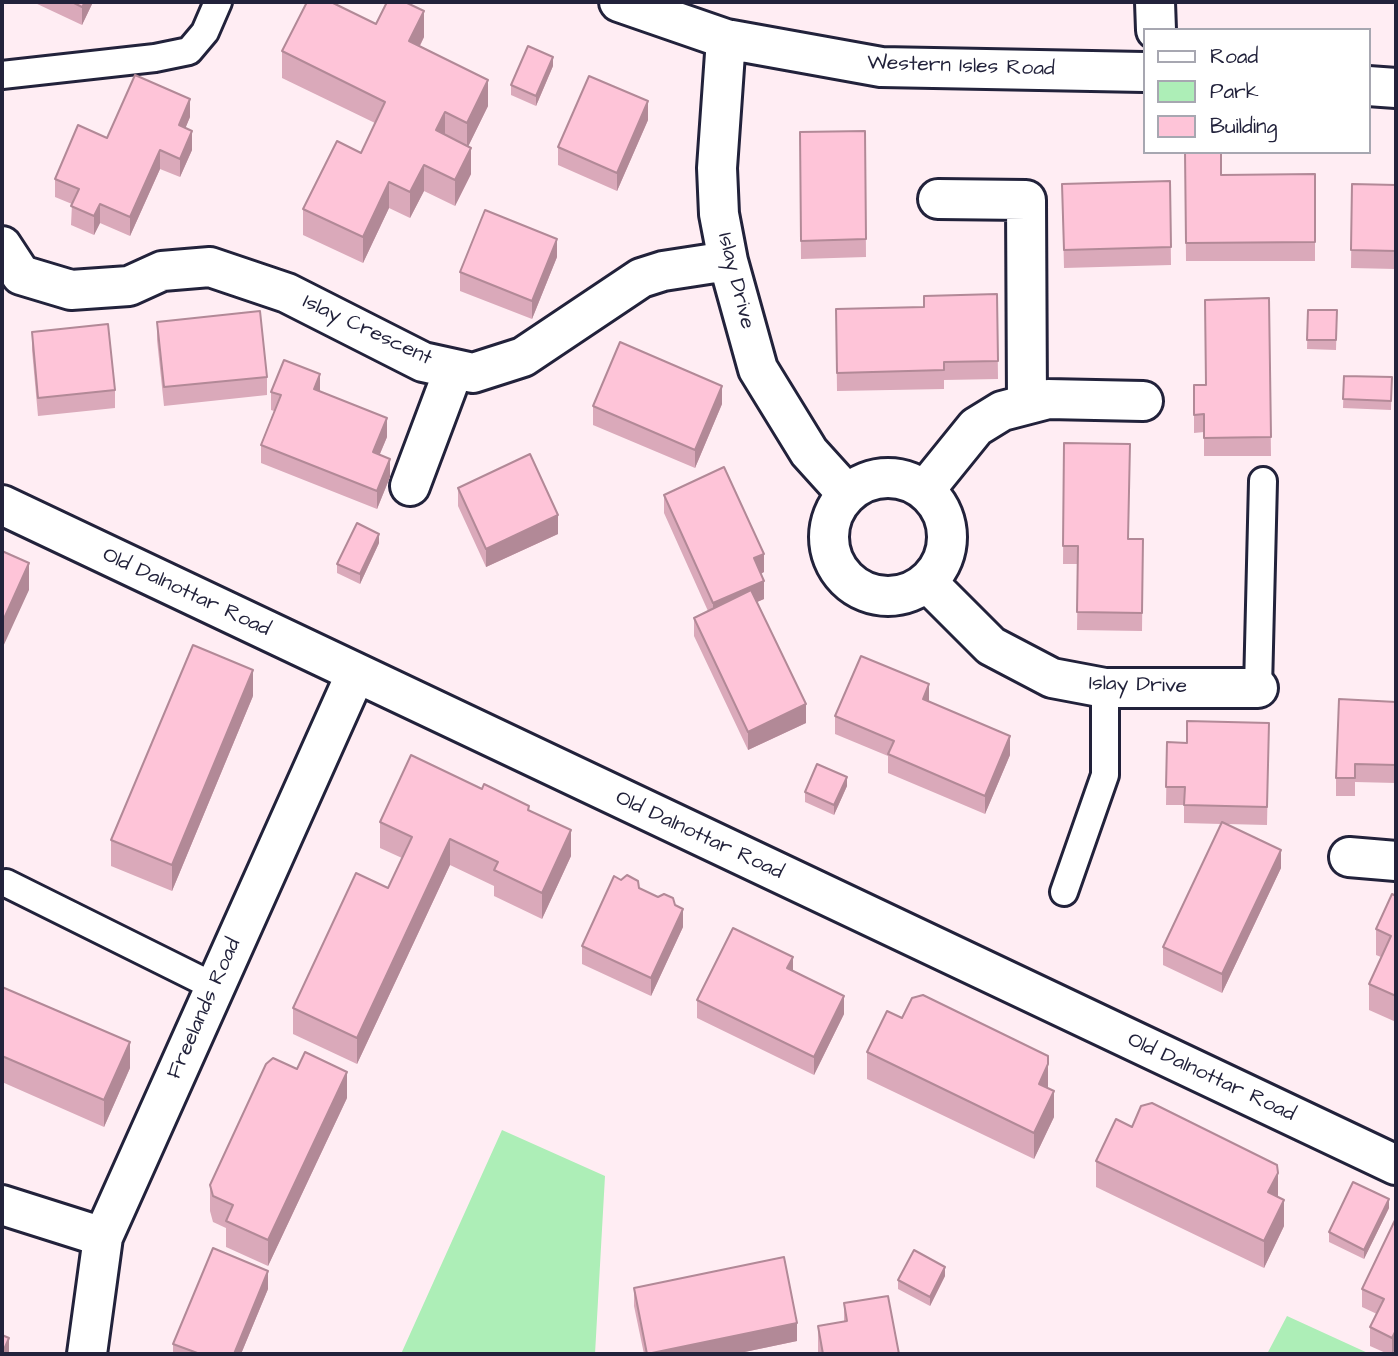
<!DOCTYPE html>
<html>
<head>
<meta charset="utf-8">
<style>
	body { margin:0 }
	#map { position:relative; width:1398px; height:1356px; overflow:hidden; background:#ffedf3; font-family:"Architects Daughter",sans-serif }
	canvas { display:block }
	.frame { position:absolute; inset:0; border:4px solid #22223b; pointer-events:none }
	.legend { position:absolute; left:1143px; top:28px; width:228px; height:126px; box-sizing:border-box; background:#fff; border:2px solid #a7a7b1; margin:0; padding:9px 12px; list-style:none; font-size:21px; color:#22223b }
	.legend li { display:flex; align-items:center; gap:14px; height:35px }
	.legend b { width:35px; border:2px solid #a7a7b1 }
</style>
</head>
<body>
<div id="map">
<canvas width="1398" height="1356"></canvas>
<div class="frame"></div>
<ul class="legend">
<li><b style="height:9px;background:#fff"></b>Road</li>
<li><b style="height:19px;background:#adeeb7"></b>Park</li>
<li><b style="height:19px;background:#fec4d8"></b>Building</li>
</ul>
</div>
<script>
const ctx = document.querySelector('canvas').getContext('2d');
ctx.lineJoin = 'round';
function fillPath(path, color) { ctx.fillStyle = color; ctx.fill(path, 'evenodd'); }
const poly = rows => new Path2D(rows.map(r => 'M' + r).join(''));
function stroke(path, color, width, dash) { ctx.strokeStyle = color; ctx.lineWidth = width; ctx.lineCap = dash ? 'butt' : 'round'; ctx.setLineDash(dash || []); ctx.stroke(path); }
function write(font, color, halo, rows, align = 'center') {
  ctx.font = font + ' "Architects Daughter",sans-serif'; ctx.lineWidth = 5; ctx.setLineDash([]); ctx.textBaseline = 'middle'; ctx.strokeStyle = halo; ctx.fillStyle = color; for (const [text, x, y, turn = 0] of rows) {
    ctx.save(); ctx.translate(x, y); ctx.rotate((+turn || 0) * Math.PI / 180); ctx.textAlign = isNaN(turn) ? turn : align; if (halo) ctx.strokeText(text, 0, 0); ctx.fillText(text, 0, 0); ctx.restore();
  }
}
const green = poly([
	[502,1130,605,1176,595,1354,401,1354],
	[1287,1316,1370,1354,1267,1354]
]);
const service = poly([
	[2,75,155,58,189,51,205,32,218,2],
	[1258,688,1263,481],
	[6,883,215,987],
	[1064,892,1105,775,1105,688]
]);
const minor = poly([
	[619,2,726,39,881,67,1144,72],
	[1155,2,1156,30],
	[726,39,717,168,719,214,728,261,758,369,809,452,847,494],
	[1368,86,1396,88],
	[938,199,1026,200,1027,404],
	[2,246,21,275,71,290,129,286,162,271,210,267,287,293,423,362,473,373,523,357,641,278,663,271,728,261],
	'829 537a59 59 0 1 1 118 0a59 59 0 1 1-118 0Z',
	[410,486,454,369],
	[925,490,976,427,1002,411,1048,399,1143,401],
	[2,505,1396,1165],
	[927,582,991,646,1052,678,1105,688,1258,688],
	[1349,857,1396,861],
	[2,1205,103,1237],
	[87,1354,103,1237,356,673]
]);
const wall = poly([
	[33,2,93,2,82,25],
	[424,37,420,46,488,106,468,146,471,174,455,206,424,191,410,218,389,208,363,263,303,235,303,209,361,153,375,123,282,78,282,51],
	[553,66,536,106,511,95,511,85],
	[190,117,185,128,192,150,180,177,160,169,130,236,100,223,94,235,71,225,72,204,55,197,55,179,107,138],
	[648,120,617,191,558,165,558,147],
	[865,131,866,257,801,259,800,132],
	[1185,152,1221,175,1315,174,1315,261,1186,261],
	[1170,181,1171,265,1064,268,1062,184],
	[1352,184,1396,185,1396,269,1351,268],
	[557,257,532,319,460,291,460,272],
	[997,294,998,379,944,380,944,389,837,391,836,309,924,307],
	[1269,298,1271,456,1204,456,1204,432,1194,433,1194,385,1206,385],
	[1308,310,1337,310,1336,350,1307,349],
	[157,322,267,377,267,395,164,406,157,340],
	[32,332,115,390,115,408,38,416,32,350],
	[1344,376,1392,377,1391,410,1343,408],
	[271,392,320,392,387,437,380,454,390,477,377,509,261,463,261,445,274,411,271,410],
	[722,404,695,468,593,425,593,406],
	[1064,443,1129,539,1143,539,1142,631,1077,630,1078,564,1063,564],
	[458,488,558,534,486,567,458,506],
	[664,495,764,572,761,574,764,599,757,602,806,723,748,750,694,636,694,618,708,611,664,513],
	[379,543,360,584,337,573,337,564],
	[253,696,172,891,111,866,111,840],
	[929,702,1010,755,985,814,888,773,888,756,835,734,835,716],
	[1396,702,1396,783,1355,782,1355,796,1336,796,1336,778],
	[1269,723,1267,825,1227,824,1281,868,1222,993,1163,965,1163,947,1221,824,1184,823,1184,805,1166,805,1167,742,1187,743],
	[847,786,834,815,805,802,805,792],
	[529,811,571,856,542,919,494,896,494,886,450,865,357,1064,293,1034,293,1008,388,888,402,858,380,848,380,822],
	[639,888,683,927,651,996,582,964,582,946],
	[1396,896,1396,1022,1369,1010,1369,984,1381,957,1376,955,1376,929],
	[2,987,130,1068,104,1127,2,1082],
	[697,1000,844,1014,814,1075,697,1018],
	[902,1018,1048,1056,1048,1088,1054,1117,1034,1159,867,1079,867,1052],
	[347,1098,268,1266,226,1247,226,1228,213,1222,210,1211,210,1185],
	[1096,1161,1278,1197,1284,1226,1264,1268,1096,1187],
	[1389,1208,1364,1259,1329,1242,1329,1232],
	[1396,1218,1396,1348,1393,1354,1388,1354,1370,1346,1370,1327,1377,1314,1362,1307,1362,1289],
	[945,1276,930,1306,898,1289,898,1280],
	[634,1288,797,1341,735,1354,644,1354,634,1306],
	[268,1289,241,1354,173,1354,173,1344],
	[844,1303,899,1354,818,1354,818,1326,844,1322]
]);
const shadedWall = poly([
	[85,2,93,2,82,25,82,7],
	[424,11,424,37,409,67,409,41],
	[553,57,553,66,536,106,536,96],
	[488,80,488,106,467,149,467,123],
	[190,99,190,117,179,144,179,125],
	[648,101,648,120,617,191,617,173],
	[445,112,445,139,436,130],
	[192,131,192,150,180,177,180,159],
	[471,148,471,174,455,206,455,180],
	[160,150,160,169,130,236,130,217],
	[424,165,424,191,410,218,410,192],
	[389,182,389,208,363,263,363,237],
	[100,204,100,223,94,235,94,216],
	[557,239,557,257,532,319,532,301],
	[320,374,320,392,314,389],
	[722,386,722,404,695,468,695,450],
	[387,418,387,437,373,470,373,452],
	[390,459,390,477,377,509,377,491],
	[558,515,558,534,486,567,486,549],
	[379,534,379,543,360,584,360,574],
	[764,554,764,572,754,577,754,558],
	[29,563,29,590,2,649,2,623],
	[764,581,764,599,713,621,713,603],
	[253,670,253,696,172,891,172,865],
	[929,684,929,702,923,699],
	[806,704,806,723,748,750,748,732],
	[1010,736,1010,755,985,814,985,796],
	[847,777,847,786,834,815,834,805],
	[571,830,571,856,542,919,542,893],
	[450,839,450,865,357,1064,357,1038],
	[1281,850,1281,868,1222,993,1222,974],
	[683,909,683,927,651,996,651,978],
	[793,957,793,975,787,968],
	[844,996,844,1014,814,1075,814,1057],
	[130,1042,130,1068,104,1127,104,1100],
	[1048,1064,1048,1090,1039,1084],
	[347,1072,347,1098,268,1266,268,1240],
	[1054,1091,1054,1117,1034,1159,1034,1133],
	[1278,1173,1278,1199,1268,1192],
	[1389,1199,1389,1208,1364,1259,1364,1250],
	[1284,1200,1284,1226,1264,1268,1264,1241],
	[945,1267,945,1276,930,1306,930,1297],
	[268,1271,268,1289,241,1354,234,1354],
	[797,1323,797,1341,735,1354,647,1354],
	[1396,1330,1396,1348,1392,1354,1392,1338],
	[9,1338,9,1354,2,1354]
]);
const building = poly([
	[72,2,85,2,82,7,72,2],
	[307,2,331,2,376,24,387,2,405,2,424,11,409,41,488,80,467,123,445,112,436,130,471,148,455,180,424,165,410,192,389,182,363,237,303,209,337,141,361,153,385,102,282,51,307,2],
	[528,46,553,57,536,96,511,85,528,46],
	[135,75,190,99,179,125,192,131,180,159,160,150,130,217,100,204,94,216,71,206,79,189,55,179,78,125,107,138,135,75],
	[589,76,648,101,617,173,558,147,589,76],
	[865,131,866,239,801,241,800,132,865,131],
	[1185,152,1221,152,1221,175,1315,174,1315,242,1186,243,1185,152],
	[1170,181,1171,247,1064,250,1062,184,1170,181],
	[1352,184,1396,185,1396,251,1351,250,1352,184],
	[485,210,557,239,532,301,460,272,485,210],
	[997,294,998,361,944,362,944,370,837,373,836,309,924,307,924,296,997,294],
	[1269,298,1271,437,1204,438,1204,414,1194,415,1194,385,1206,385,1205,300,1269,298],
	[1308,310,1337,310,1336,340,1307,340,1308,310],
	[260,311,267,377,164,387,157,322,260,311],
	[108,324,115,390,38,398,32,332,108,324],
	[620,342,722,386,695,450,593,406,620,342],
	[284,360,320,374,314,389,387,418,373,452,390,459,377,491,261,445,281,395,271,392,284,360],
	[1344,376,1392,377,1391,401,1343,399,1344,376],
	[1064,443,1130,444,1128,539,1143,539,1142,613,1077,612,1078,546,1063,546,1064,443],
	[530,454,558,515,486,549,458,488,530,454],
	[724,467,764,554,754,558,764,581,713,603,664,495,724,467],
	[357,523,379,534,360,574,337,564,357,523],
	[2,551,29,563,2,623,2,551],
	[751,590,806,704,748,732,694,618,751,590],
	[193,645,253,670,172,865,111,840,193,645],
	[861,656,929,684,923,699,1010,736,985,796,888,754,894,741,835,716,861,656],
	[1339,699,1396,702,1396,765,1355,764,1355,778,1336,778,1339,699],
	[1187,721,1269,723,1267,807,1184,805,1185,787,1166,787,1167,742,1187,743,1187,721],
	[411,755,482,789,484,784,529,806,528,810,571,830,542,893,494,870,498,862,450,839,357,1038,293,1008,356,873,388,888,412,837,380,822,411,755],
	[817,764,847,777,834,805,805,792,817,764],
	[1222,822,1281,850,1222,974,1163,947,1222,822],
	[627,875,638,881,639,888,658,897,664,894,673,898,675,905,683,909,651,978,582,946,614,876,621,880,627,875],
	[1392,894,1396,896,1396,996,1369,984,1391,936,1376,929,1392,894],
	[733,928,793,957,787,968,844,996,814,1057,697,1000,733,928],
	[2,987,130,1042,104,1100,2,1056,2,987],
	[923,995,1048,1056,1048,1064,1039,1084,1054,1091,1034,1133,867,1052,887,1011,902,1018,912,998,923,995],
	[305,1052,347,1072,268,1240,226,1221,233,1205,213,1196,210,1185,266,1064,273,1058,297,1069,305,1052],
	[1152,1103,1277,1165,1278,1173,1268,1192,1284,1200,1264,1241,1096,1161,1116,1119,1132,1127,1141,1106,1152,1103],
	[1353,1182,1389,1199,1364,1250,1329,1232,1353,1182],
	[1396,1218,1396,1330,1392,1338,1370,1327,1384,1299,1362,1289,1396,1218],
	[213,1248,268,1271,234,1354,200,1354,173,1344,213,1248],
	[914,1250,945,1267,930,1297,898,1280,914,1250],
	[784,1257,797,1323,647,1354,634,1288,784,1257],
	[888,1296,899,1354,823,1354,818,1326,847,1321,844,1303,888,1296],
	[2,1335,9,1338,2,1354,2,1335]
]);
const streetNames = [
	["Western Isles Road",961,67,2],
	["Islay Drive",735,281,76],
	["Islay Crescent",367,331,25],
	["Old Dalnottar Road",186,593,25],
	["Islay Drive",1138,686,2],
	["Old Dalnottar Road",699,836,25],
	["Freelands Road",205,1009,-66],
	["Old Dalnottar Road",1211,1078,25]
];
fillPath(green, '#adeeb7');
stroke(service, '#22223b', 32);
stroke(minor, '#22223b', 44);
stroke(service, '#fff', 26);
stroke(minor, '#fff', 38);
fillPath(wall, '#daa9ba');
fillPath(shadedWall, '#b28997');
fillPath(building, '#fec4d8');
stroke(building, '#b28997', 2);
write('21px', '#22223b', '#fff', streetNames);
</script>
</body>
</html>
